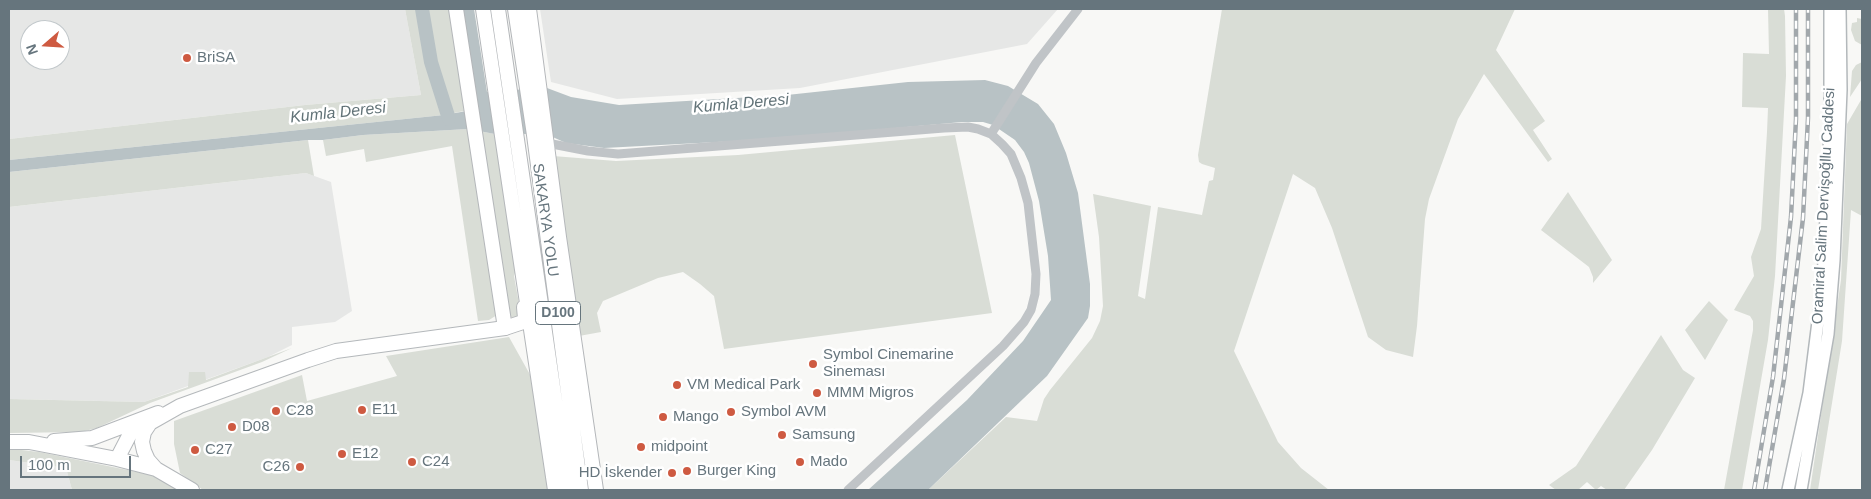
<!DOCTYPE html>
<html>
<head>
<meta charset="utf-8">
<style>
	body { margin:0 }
	#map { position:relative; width:1871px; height:499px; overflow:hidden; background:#f8f8f6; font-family:Arial,sans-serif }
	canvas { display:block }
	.frame { position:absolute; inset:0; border:10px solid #66757d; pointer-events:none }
	.north { position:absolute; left:20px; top:20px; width:50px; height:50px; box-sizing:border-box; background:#fff; border:1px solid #c2c8cb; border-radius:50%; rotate:251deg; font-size:14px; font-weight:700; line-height:20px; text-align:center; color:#66757d }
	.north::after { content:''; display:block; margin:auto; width:18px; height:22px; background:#ce5a41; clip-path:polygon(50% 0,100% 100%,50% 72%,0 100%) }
	.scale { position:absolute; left:20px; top:456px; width:111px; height:22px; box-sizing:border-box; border:2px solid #66757d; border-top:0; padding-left:6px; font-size:15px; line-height:18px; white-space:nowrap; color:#66757d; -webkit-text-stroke:4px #fff; paint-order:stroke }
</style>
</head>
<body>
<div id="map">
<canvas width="1871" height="499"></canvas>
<div class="frame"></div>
<div class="north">N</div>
<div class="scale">100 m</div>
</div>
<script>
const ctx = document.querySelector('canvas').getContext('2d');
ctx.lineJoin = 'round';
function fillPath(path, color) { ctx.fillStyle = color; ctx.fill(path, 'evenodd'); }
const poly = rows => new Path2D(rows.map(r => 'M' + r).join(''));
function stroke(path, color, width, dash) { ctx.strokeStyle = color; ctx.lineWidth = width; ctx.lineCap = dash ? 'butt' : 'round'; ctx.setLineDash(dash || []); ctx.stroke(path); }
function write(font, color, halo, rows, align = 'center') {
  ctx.font = font + ' Arial,sans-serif'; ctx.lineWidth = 5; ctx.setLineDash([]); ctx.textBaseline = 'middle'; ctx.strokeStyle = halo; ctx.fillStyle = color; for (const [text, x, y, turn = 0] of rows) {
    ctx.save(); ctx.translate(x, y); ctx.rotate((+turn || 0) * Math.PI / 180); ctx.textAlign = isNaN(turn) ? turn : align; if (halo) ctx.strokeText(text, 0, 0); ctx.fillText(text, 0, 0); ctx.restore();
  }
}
const built = poly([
	[9,9,405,9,421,95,305,105,9,139],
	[30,30,60,30,60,60,30,60],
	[540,9,1058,9,1027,44,800,88,617,99,551,82],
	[306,173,331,182,352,311,335,322,292,327,292,345,268,357,144,402,9,399,9,207],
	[9,460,66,468,72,490,9,490]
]);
const green = poly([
	[405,9,450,9,464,111,444,115,9,160,9,139,305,105,421,95],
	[1222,9,1515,9,1496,50,1545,121,1533,130,1552,159,1548,162,1484,74,1458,119,1429,199,1425,219,1417,326,1413,357,1386,350,1368,337,1332,228,1315,188,1293,174,1234,351,1278,442,1301,468,1329,490,928,490,1006,417,1037,421,1044,399,1050,390,1092,338,1100,321,1103,306,1099,237,1093,194,1151,206,1138,296,1145,299,1158,207,1202,215,1209,181,1213,180,1215,168,1202,164,1199,162,1198,155],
	[1768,9,1784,9,1785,16,1786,76,1775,276,1768,340,1742,490,1724,490,1753,330,1753,321,1750,316,1734,310,1754,276,1751,257,1761,229,1767,132,1768,108,1742,107,1743,53,1769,54],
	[1857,18,1862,19,1862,45,1855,41,1851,30,1852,23,1857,22],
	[1862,62,1862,79,1850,97,1852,71,1856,65],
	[1861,100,1862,100,1862,216,1851,210,1842,341,1818,490,1810,490,1841,280,1847,124],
	[468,129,497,315,489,320,478,321,452,146,366,162,364,149,326,156,323,140,363,135],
	[478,131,496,134,517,266,514,276,521,315,514,318,511,317,508,309],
	[955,135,992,313,724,349,714,296,700,284,683,272,658,278,603,301,597,313,601,332,579,336,553,156,616,161,738,155],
	[308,140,314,176,306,173,9,207,9,172],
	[1568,192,1612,260,1593,283,1593,277,1589,267,1541,230],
	[1709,301,1728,320,1705,360,1685,330],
	[1661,335,1683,370,1695,378,1652,450,1624,490,1607,490,1601,486,1596,490,1587,482,1578,490,1556,490,1549,485,1576,466],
	[509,337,533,380,549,490,203,490,180,473,174,444,174,421,302,375,307,401,397,376,386,356],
	[292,348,262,362,150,403,97,428,81,432,9,433,9,399,144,402,188,387,189,372,205,372,206,380],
	[13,449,39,452,157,476,182,490,72,490,66,468,9,460,9,450]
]);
const water = poly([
	[462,9,474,9,487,92,527,89,539,85,571,97,619,105,787,95,908,82,985,80,1008,86,1038,104,1054,124,1066,153,1078,193,1090,284,1090,306,1088,318,1047,376,928,490,868,490,967,400,1023,341,1051,300,1048,256,1039,201,1029,163,1024,152,1015,140,993,125,983,122,962,122,774,139,604,148,566,143,546,134,495,134,468,129,363,135,323,140,308,140,9,172,9,160,444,115,478,109]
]);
const river = poly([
	[422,9,431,62,449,119]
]);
const minor = poly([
	[991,134,1036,63,1078,9],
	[547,143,588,151,618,154,944,128,968,127,978,129,991,134,1002,144,1011,154,1021,178,1028,203,1036,274,1035,294,1031,310,1024,322,1003,346,848,490]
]);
const secondary = poly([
	[1788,490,1809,393,1823,282,1830,129,1830,9],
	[1801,490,1828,334,1834,260,1841,90,1840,9]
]);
const primary = poly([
	[54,441,92,438,158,413],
	[9,442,29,442,117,459,156,469,192,490],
	[117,459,130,434,144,421],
	[156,469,148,460,144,451,142,442,144,432,150,423,180,406,308,360,336,351,505,328]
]);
const trunk = poly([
	[456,9,505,328],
	[483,9,555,490],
	[498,9,568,490],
	[515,9,534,135,581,490],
	[529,9,559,237,596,490],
	[505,328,523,322,525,318,524,307]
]);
const rail = poly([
	[1754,490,1773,377,1791,217,1796,119,1796,9],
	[1765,490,1784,379,1803,218,1808,118,1808,9]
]);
const markers = [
	[187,58,5,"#ce5a41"],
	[813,364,5,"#ce5a41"],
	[677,385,5,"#ce5a41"],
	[817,393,5,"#ce5a41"],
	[362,410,5,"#ce5a41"],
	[276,411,5,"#ce5a41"],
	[731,412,5,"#ce5a41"],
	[663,417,5,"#ce5a41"],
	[232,427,5,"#ce5a41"],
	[782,435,5,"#ce5a41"],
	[641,447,5,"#ce5a41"],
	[195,450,5,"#ce5a41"],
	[342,454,5,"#ce5a41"],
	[412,462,5,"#ce5a41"],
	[800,462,5,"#ce5a41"],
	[300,467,5,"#ce5a41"],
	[687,471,5,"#ce5a41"],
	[672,473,5,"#ce5a41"]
];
const shields = [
	[558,313,45]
];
const shieldNames = [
	["D100",558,313]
];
const poiNames = [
	["BriSA",197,58],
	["Symbol Cinemarine",823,355],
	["Sineması",823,372],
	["VM Medical Park",687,385],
	["MMM Migros",827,393],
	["E11",372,410],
	["C28",286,411],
	["Symbol AVM",741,412],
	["Mango",673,417],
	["D08",242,427],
	["Samsung",792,435],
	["midpoint",651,447],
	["C27",205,450],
	["E12",352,454],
	["C24",422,462],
	["Mado",810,462],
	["C26",290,467,"right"],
	["Burger King",697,471],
	["HD İskender",662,473,"right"]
];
const streetNames = [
	["Oramiral Salim Dervişoğllu Caddesi",1824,206,-87],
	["SAKARYA YOLU",545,220,82]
];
const waterNames = [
	["Kumla Deresi",741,104,-5],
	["Kumla Deresi",338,113,-6]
];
fillPath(built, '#e6e7e6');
fillPath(green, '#d9ddd6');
fillPath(water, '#b8c2c5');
stroke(river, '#b8c2c5', 14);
stroke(secondary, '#b3b8bb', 14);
stroke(primary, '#b4b8bb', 16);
stroke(trunk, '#b4b7ba', 16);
stroke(minor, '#c0c4c7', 9);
stroke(secondary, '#fff', 11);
stroke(primary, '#fff', 14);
stroke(trunk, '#fff', 14);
stroke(rail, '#a2a8ac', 4.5);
stroke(rail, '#fff', 2.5, [8]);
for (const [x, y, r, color] of markers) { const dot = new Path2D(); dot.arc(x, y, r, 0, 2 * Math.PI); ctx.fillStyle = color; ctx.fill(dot); stroke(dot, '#fff', 2); }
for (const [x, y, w] of shields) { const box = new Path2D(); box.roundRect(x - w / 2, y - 11.5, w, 23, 4); ctx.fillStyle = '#fff'; ctx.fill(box); stroke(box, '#66757d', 1); }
write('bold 14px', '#66757d', null, shieldNames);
write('15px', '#66757d', '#fff', poiNames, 'left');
write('15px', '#66757d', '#fff', streetNames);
write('italic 16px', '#627378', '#fff', waterNames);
</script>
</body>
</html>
